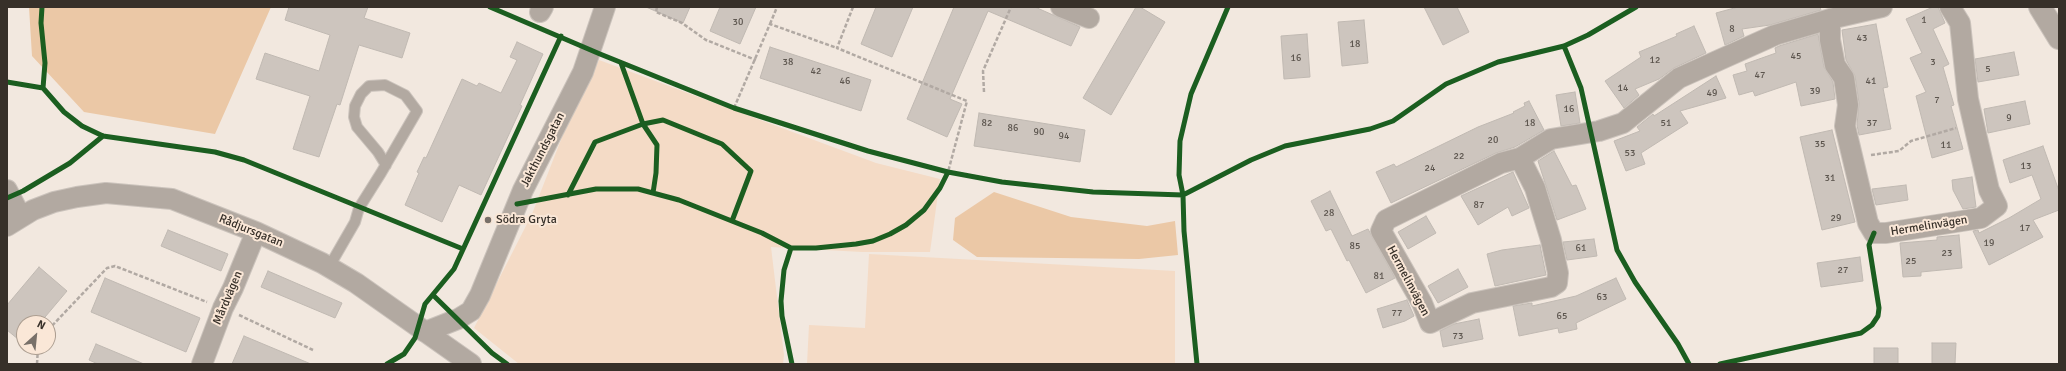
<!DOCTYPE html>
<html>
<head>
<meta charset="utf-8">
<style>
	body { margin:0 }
	#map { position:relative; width:2066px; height:371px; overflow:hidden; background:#f2e8df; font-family:Signika,sans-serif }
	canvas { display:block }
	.frame { position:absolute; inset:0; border:8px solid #373029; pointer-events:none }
	.north { position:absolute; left:16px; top:315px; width:40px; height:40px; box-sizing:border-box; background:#fae7d7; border:1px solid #ac9e91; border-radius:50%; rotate:27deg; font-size:11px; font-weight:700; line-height:16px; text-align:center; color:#373029 }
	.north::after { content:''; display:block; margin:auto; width:14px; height:18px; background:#787069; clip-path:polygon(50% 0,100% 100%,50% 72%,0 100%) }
</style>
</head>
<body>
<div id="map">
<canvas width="2066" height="371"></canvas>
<div class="frame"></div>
<div class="north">N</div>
</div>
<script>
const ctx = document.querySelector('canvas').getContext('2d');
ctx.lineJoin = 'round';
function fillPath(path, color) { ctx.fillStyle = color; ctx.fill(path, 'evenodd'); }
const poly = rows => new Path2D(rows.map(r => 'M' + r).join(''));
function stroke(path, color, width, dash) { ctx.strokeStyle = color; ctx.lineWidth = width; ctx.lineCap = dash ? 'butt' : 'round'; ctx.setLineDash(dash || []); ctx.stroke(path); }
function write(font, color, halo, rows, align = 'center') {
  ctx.font = font + ' Signika,sans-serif'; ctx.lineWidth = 4; ctx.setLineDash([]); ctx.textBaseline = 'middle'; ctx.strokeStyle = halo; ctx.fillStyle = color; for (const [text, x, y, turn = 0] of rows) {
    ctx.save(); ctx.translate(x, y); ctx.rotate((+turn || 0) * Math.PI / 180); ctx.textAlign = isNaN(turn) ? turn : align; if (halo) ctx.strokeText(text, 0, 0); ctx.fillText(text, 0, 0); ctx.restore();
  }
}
const green = poly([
	[599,60,876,163,940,179,930,252,862,252,771,247,784,355,783,364,519,364,474,328,532,214,566,127],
	[869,254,1175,271,1175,364,807,364,809,325,865,328]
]);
const forest = poly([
	[29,7,271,7,215,134,84,112,32,56],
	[994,192,1071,217,1147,226,1175,221,1178,255,1139,259,977,257,953,240,955,218]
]);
const building = poly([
	[289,7,368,7,364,18,410,33,402,58,359,45,340,105,337,104,319,157,293,149,310,96,256,79,265,53,319,71,330,35,285,20,289,7],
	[646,7,690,7,683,23,646,7],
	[720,7,756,7,740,44,710,31,720,7],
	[876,7,913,7,892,57,861,44,876,7],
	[954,7,1035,7,1080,27,1071,46,988,11,950,99,962,104,947,137,907,119,954,7],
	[1136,7,1140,7,1165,22,1111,115,1083,98,1136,7],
	[1424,7,1457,7,1469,32,1443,45,1424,7],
	[1738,7,1820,7,1821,10,1770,25,1742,29,1744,36,1725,45,1716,13,1738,7],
	[1933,7,1938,7,1945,23,1933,29,1949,64,1943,67,1954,105,1951,106,1963,149,1932,158,1916,96,1926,92,1910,58,1922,53,1906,19,1933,7],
	[1364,20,1368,63,1342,66,1338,22,1364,20],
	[1876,24,1888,87,1883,88,1891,129,1859,135,1857,125,1859,103,1855,76,1846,60,1842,30,1876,24],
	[1694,26,1706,53,1674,68,1659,79,1635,89,1639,95,1624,108,1605,81,1641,57,1639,52,1677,36,1676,34,1694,26],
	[1307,34,1310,77,1284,79,1281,36,1307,34],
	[1818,34,1824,67,1833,82,1835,99,1801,106,1796,82,1755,96,1753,91,1739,95,1733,75,1747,71,1745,64,1776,53,1775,48,1779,46,1818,34],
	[517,42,543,54,520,105,522,106,481,195,459,185,442,222,405,205,419,173,417,172,424,157,426,158,462,79,477,86,479,83,501,93,517,60,510,57,517,42],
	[770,47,871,80,861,111,760,78,770,47],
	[2014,52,2019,75,1978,82,1975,59,2014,52],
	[1716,76,1726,98,1680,111,1688,123,1641,153,1645,164,1626,171,1614,141,1640,131,1637,127,1653,114,1654,116,1716,76],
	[1575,92,1580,123,1561,126,1556,95,1575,92],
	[1529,101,1544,130,1515,147,1496,153,1391,203,1376,172,1394,164,1396,167,1478,127,1514,113,1513,112,1525,106,1524,103,1529,101],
	[2025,101,2030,124,1988,133,1984,109,2025,101],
	[979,113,1085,130,1080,162,974,146,979,113],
	[1832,130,1855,222,1822,230,1800,137,1832,130],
	[2043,146,2059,191,2059,210,2033,220,2043,237,1989,265,1973,231,1978,230,1979,233,2009,218,2041,199,2032,175,2010,183,2003,160,2043,146],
	[1554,151,1572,186,1576,185,1586,209,1557,220,1538,161,1554,151],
	[1513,172,1529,208,1512,216,1508,207,1478,225,1461,196,1513,172],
	[1972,177,1976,207,1963,209,1953,190,1952,180,1972,177],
	[1906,185,1908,200,1876,205,1872,189,1906,185],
	[1330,191,1352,236,1368,229,1395,278,1366,293,1349,260,1347,261,1331,229,1326,231,1311,201,1330,191],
	[1426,216,1436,233,1408,249,1398,232,1426,216],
	[168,230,228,254,221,271,161,246,168,230],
	[1959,235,1962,268,1921,272,1921,276,1903,277,1900,243,1937,240,1937,237,1959,235],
	[1594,239,1597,256,1567,260,1563,242,1594,239],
	[1540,245,1546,275,1495,286,1487,254,1502,250,1540,245],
	[1860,257,1863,281,1821,287,1817,263,1860,257],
	[39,267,67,291,40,323,24,323,24,344,7,330,7,305,39,267],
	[1458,269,1468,287,1438,303,1428,286,1458,269],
	[268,271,342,303,335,318,261,287,268,271],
	[105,278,200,318,186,352,91,312,105,278],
	[1616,278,1626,299,1576,323,1577,329,1559,333,1558,328,1519,336,1513,306,1532,303,1532,306,1576,296,1616,278],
	[1407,300,1414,316,1405,321,1383,328,1377,309,1407,300],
	[1479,319,1483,339,1443,347,1440,331,1454,324,1479,319],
	[244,336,311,364,232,364,244,336],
	[1932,343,1956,343,1955,364,1932,364,1932,343],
	[96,344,144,364,98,364,89,360,96,344],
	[1874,348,1898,348,1898,364,1874,364,1874,348]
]);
const path = poly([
	[657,7,656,12,682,23,706,40,756,60],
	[853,7,837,48,967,101,948,172],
	[770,24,777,7],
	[984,92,983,71,1011,7],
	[734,108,770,24,837,48],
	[1871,155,1899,151,1911,141,1956,128],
	[239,315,313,350],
	[48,330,107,268,115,266,207,302],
	[37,364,38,347]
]);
const service = poly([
	[329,267,355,222,359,208,381,173,417,111,405,95,385,85,369,86,361,94,355,106,354,117,357,127,378,152,386,165]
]);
const minor = poly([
	[1061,7,1089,18],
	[540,12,543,7],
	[1830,19,1830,40,1835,65,1844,78,1848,105,1845,126,1868,223,1874,233,1886,233,1981,218,1997,206,1989,190,1968,99,1960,23,1950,7],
	[1520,158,1535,188,1551,240,1558,273,1557,283,1551,287,1472,303,1430,323,1422,303,1381,231,1386,220,1501,163,1520,158,1551,139,1599,131,1623,123,1679,78,1775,35,1830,19,1882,7],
	[7,190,21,217],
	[7,226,33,210,54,202,77,197,106,193,172,199,256,232,322,263,356,283,471,364],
	[425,332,458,319,471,311,480,295,523,190,583,72,605,7],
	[202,364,223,308,233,288,256,232]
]);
const tertiary = poly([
	[2040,7,2059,38]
]);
const cycleway = poly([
	[42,7,41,23,45,63,43,88],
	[490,7,600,54,734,108,868,151,948,172,1002,182,1093,192,1183,195,1251,160,1285,146,1370,129,1393,121,1446,84,1498,62,1564,46,1588,35,1636,7],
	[1564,46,1581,88,1617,250,1635,282,1678,344,1689,364],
	[621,63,643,124,657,145,656,173,653,193],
	[7,82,43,88,64,112,82,126,103,136,215,152,244,160,463,249],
	[568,195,595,142,643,124,663,120,722,144,751,171,732,221],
	[7,198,23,191,70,163,103,136],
	[517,204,596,189,638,189,679,200,762,233,791,248,816,248,856,244,873,241,890,234,906,225,924,210,940,188,948,172],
	[791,248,784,270,781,301,782,316,792,364],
	[433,295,492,353,507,364],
	[387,364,404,354,415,338,425,304,454,269,561,36],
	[1197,364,1184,231,1183,195,1179,175,1180,141,1191,94,1228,7],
	[1720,364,1861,333,1872,325,1878,316,1879,308,1869,245,1874,233]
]);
const markers = [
	[488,220,4,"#787069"]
];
const numberNames = [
	["1",1924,20],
	["30",738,22],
	["8",1732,29],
	["43",1862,38],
	["18",1355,44],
	["45",1796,56],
	["16",1296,58],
	["12",1655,60],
	["38",788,62],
	["3",1933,62],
	["5",1988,69],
	["42",816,71],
	["47",1760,75],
	["46",845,81],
	["41",1871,81],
	["14",1623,88],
	["39",1815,91],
	["49",1712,93],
	["7",1937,100],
	["16",1569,109],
	["9",2009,118],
	["82",987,123],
	["18",1530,123],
	["51",1666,123],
	["37",1872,123],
	["86",1013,128],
	["90",1039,132],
	["94",1064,136],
	["20",1493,140],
	["35",1820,144],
	["11",1946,145],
	["53",1630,153],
	["22",1459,156],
	["13",2026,166],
	["24",1430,168],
	["31",1830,178],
	["87",1479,205],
	["28",1329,213],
	["29",1836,218],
	["17",2025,228],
	["19",1989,243],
	["85",1355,246],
	["61",1581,248],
	["23",1947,253],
	["25",1911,261],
	["27",1843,270],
	["81",1379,276],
	["63",1602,297],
	["77",1397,313],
	["65",1562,316],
	["73",1458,336]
];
const streetNames = [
	["Jakthundsgatan",543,150,-63],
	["Hermelinvägen",1929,226,-9],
	["Rådjursgatan",251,231,22],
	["Hermelinvägen",1408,281,62],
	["Mårdvägen",228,298,-67]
];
const poiNames = [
	["Södra Gryta",496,220]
];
fillPath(green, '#f4dbc6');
fillPath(forest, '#ebc8a6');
fillPath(building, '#cdc5be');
stroke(building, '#c0b9b2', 1);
stroke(service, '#cbc3bc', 12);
stroke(minor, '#cbc3bc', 22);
stroke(tertiary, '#cbc3bc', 24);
stroke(path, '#b1a9a3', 2.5, [4, 2]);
stroke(service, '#b2a9a1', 10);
stroke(minor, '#b2a9a1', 20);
stroke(tertiary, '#b2a9a1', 22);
stroke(cycleway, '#1b5e20', 5);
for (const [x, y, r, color] of markers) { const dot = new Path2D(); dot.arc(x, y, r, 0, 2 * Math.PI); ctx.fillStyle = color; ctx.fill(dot); stroke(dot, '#fae7d7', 1.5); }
write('10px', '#5c554e', null, numberNames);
write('12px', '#373029', '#fae7d7', streetNames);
write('12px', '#373029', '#fae7d7', poiNames, 'left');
</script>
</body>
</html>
